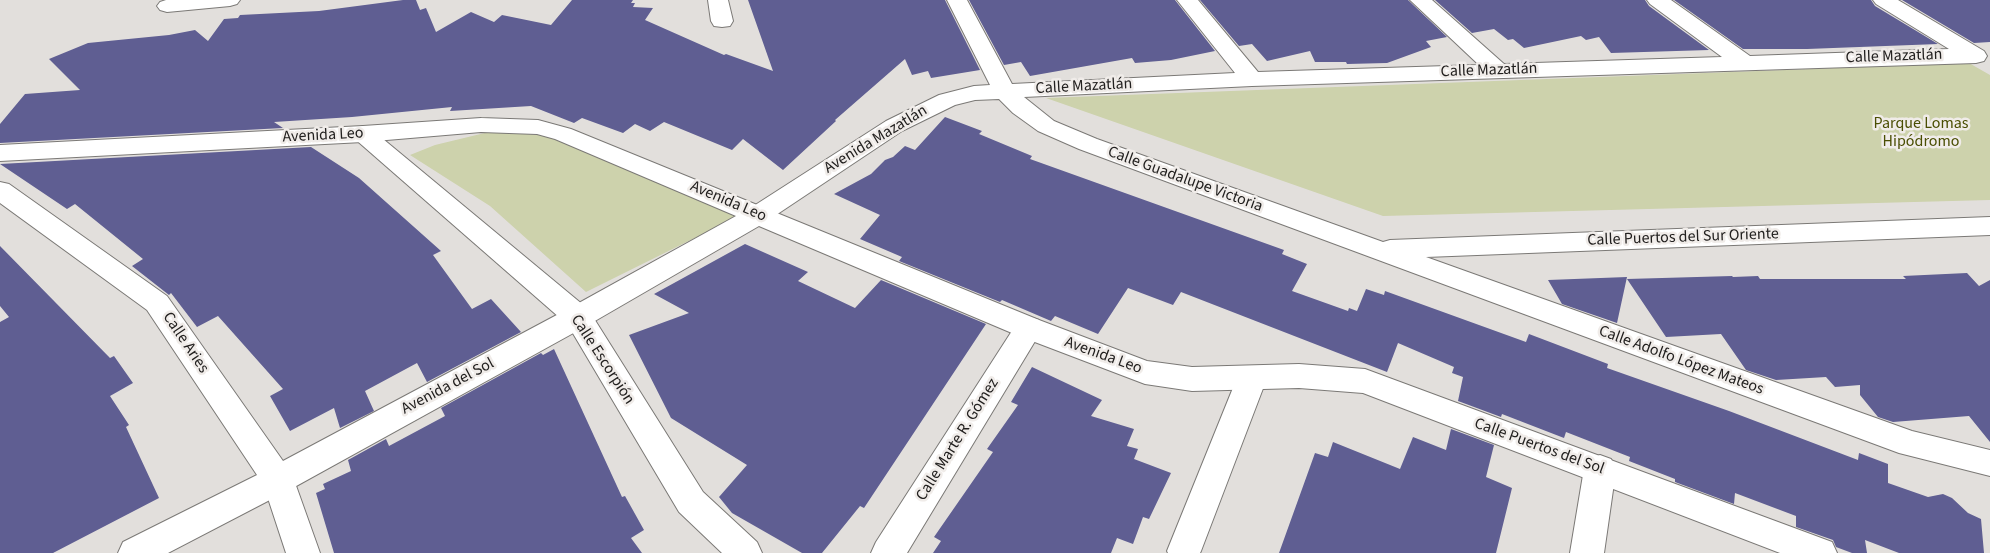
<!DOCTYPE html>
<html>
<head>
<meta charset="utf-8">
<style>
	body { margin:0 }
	canvas { display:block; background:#e2dfdc }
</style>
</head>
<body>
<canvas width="1990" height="553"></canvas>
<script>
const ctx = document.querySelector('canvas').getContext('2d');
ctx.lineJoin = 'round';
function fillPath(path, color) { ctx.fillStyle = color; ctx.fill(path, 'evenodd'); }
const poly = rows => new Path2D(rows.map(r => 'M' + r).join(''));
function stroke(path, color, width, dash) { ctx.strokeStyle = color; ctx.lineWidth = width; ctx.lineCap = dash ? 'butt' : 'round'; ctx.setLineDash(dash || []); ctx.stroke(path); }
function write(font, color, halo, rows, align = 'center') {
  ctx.font = font + ' "Source Sans 3",sans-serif'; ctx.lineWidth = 5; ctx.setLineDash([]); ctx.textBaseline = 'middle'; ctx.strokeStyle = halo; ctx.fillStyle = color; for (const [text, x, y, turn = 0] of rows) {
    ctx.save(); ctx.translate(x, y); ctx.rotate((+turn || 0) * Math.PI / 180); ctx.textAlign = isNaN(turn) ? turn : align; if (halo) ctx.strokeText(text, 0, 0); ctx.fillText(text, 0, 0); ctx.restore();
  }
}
const green = poly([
	[1969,63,1990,75,1990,200,1383,216,1046,98],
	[493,131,550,136,741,215,586,292,490,206,410,155,435,145]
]);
const building = poly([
	[403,0,416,0,420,10,426,8,436,32,471,12,494,22,502,15,551,25,572,0,633,0,631,3,635,3,633,7,653,8,645,20,724,55,726,54,773,71,748,0,945,0,980,70,931,78,928,71,912,75,905,59,835,120,836,121,783,170,743,139,732,150,664,122,650,131,635,124,623,133,582,118,574,123,531,106,450,111,452,107,352,117,274,122,283,128,0,143,0,124,25,94,80,90,49,59,88,43,169,35,195,30,208,41,224,19,238,18,240,15,319,11],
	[969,0,1175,0,1215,51,1171,60,1135,63,1132,58,1030,76,1021,62,1004,65],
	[1200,0,1408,0,1447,37,1426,41,1431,47,1387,63,1347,64,1346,62,1315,62,1310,51,1267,61,1252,44,1239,46],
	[1435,0,1645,0,1649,6,1709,50,1611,53,1599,37,1586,40,1581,36,1524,48,1513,39,1508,40,1494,29,1472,33],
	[1674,0,1871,0,1875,6,1938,44,1807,49,1743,49],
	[1902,0,1990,0,1990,42,1974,43],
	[945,117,982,131,979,134,1032,156,1030,159,1284,250,1282,254,1307,264,1292,291,1348,311,1349,308,1357,311,1366,289,1384,295,1385,291,1526,342,1529,334,1608,364,1607,368,1729,411,1858,460,1859,453,1888,464,1888,483,1928,497,1943,494,1952,498,1968,513,1981,519,1984,553,1899,553,1865,540,1867,553,1852,553,1836,547,1833,540,1796,527,1796,516,1735,493,1734,504,1675,482,1675,479,1629,461,1630,457,1566,432,1564,438,1502,414,1501,417,1458,401,1463,377,1452,373,1454,367,1398,343,1387,372,1181,292,1173,305,1128,288,1098,334,1055,316,1051,321,1002,300,1000,302,899,261,902,257,860,239,880,215,834,194,871,174,885,160,893,157,905,146,915,150],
	[311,147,359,178,441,251,433,255,472,309,491,299,521,332,427,382,417,363,365,391,374,411,340,428,334,408,290,431,270,396,283,389,218,316,197,327,171,293,169,295,132,266,143,259,75,204,67,209,0,164],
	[745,244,808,272,798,281,855,308,881,280,986,324,864,508,860,506,822,553,802,553,732,513,719,497,747,465,671,418,629,335,689,313,654,294],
	[0,246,110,358,114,356,133,383,110,396,129,425,126,427,159,498,53,553,0,553,0,322,9,317,0,306],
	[1967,273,1979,286,1990,280,1990,442,1969,416,1893,422,1878,417,1860,395,1860,385,1835,387,1826,377,1776,380,1746,370,1721,334,1666,337,1627,279,1732,276,1733,277,1758,276,1760,279,1906,279,1903,276],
	[1627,277,1617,323,1562,304,1548,280],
	[554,349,622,497,625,496,644,530,631,538,642,553,334,553,316,493,325,489,323,484,351,471,348,460,386,439,389,446,445,416,441,408,541,353,543,355],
	[1032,367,1102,400,1091,416,1134,429,1127,446,1138,449,1134,459,1171,473,1149,519,1143,517,1133,544,1117,538,1111,553,933,553,941,541,934,537,993,452,987,449,1018,405,1011,402],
	[1451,429,1494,445,1486,477,1512,488,1496,553,1279,553,1315,453,1328,457,1333,442,1400,469,1413,437,1446,450]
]);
const minor = poly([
	[166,0,240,0,237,4,230,6,167,12,160,10,157,6,160,2,166,0],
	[708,0,728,0,733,21,730,26,722,27,714,26,711,21,708,0],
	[947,0,967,0,1012,84,1235,73,1177,0,1198,0,1258,72,1479,65,1410,0,1432,0,1504,64,1722,57,1650,4,1647,0,1671,0,1750,56,1949,49,1876,4,1873,0,1898,0,1984,51,1987,56,1984,61,1976,63,1252,86,1024,97,1054,121,1097,139,1383,242,1390,240,1990,217,1990,235,1426,257,1912,431,1990,450,1990,476,1899,453,1079,149,1038,131,1013,113,999,99,975,100,955,105,902,131,767,221,758,224,749,221,745,215,749,209,886,121,939,95,974,86,990,85,947,0],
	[363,126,371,129,588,309,703,492,757,542,762,553,722,553,679,512,568,325,355,139,351,134,355,129,363,126],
	[1029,317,1039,320,1043,328,907,553,871,553,876,542,1019,320,1029,317],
	[1252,366,1263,370,1267,378,1201,551,1200,553,1168,553,1167,551,1237,378,1241,370,1252,366],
	[1600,455,1611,459,1616,469,1604,553,1570,553,1584,469,1589,459,1600,455],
	[278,466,289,470,294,480,320,553,286,553,262,480,267,470,278,466]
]);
const tertiary = poly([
	[481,118,538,120,571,129,1039,320,1147,361,1192,367,1299,364,1365,369,1832,542,1837,553,1780,553,1363,393,1299,388,1192,391,1145,384,1019,336,759,226,588,325,289,490,168,553,118,553,123,542,257,475,147,310,0,203,0,182,9,184,167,296,283,461,568,309,736,216,555,139,537,134,481,132,363,142,0,161,0,145,363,126,481,118]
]);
const streetNames = [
	["Calle Mazatlán",1894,57,-2],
	["Calle Mazatlán",1489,71,-2],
	["Calle Mazatlán",1084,87,-3],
	["Avenida Leo",323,136,-3],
	["Avenida Mazatlán",876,140,-31],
	["Calle Guadalupe Victoria",1185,180,20],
	["Avenida Leo",728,202,23],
	["Calle Puertos del Sur Oriente",1683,238,-2],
	["Calle Aries",185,343,56],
	["Avenida Leo",1103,356,20],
	["Calle Escorpión",602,360,57],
	["Calle Adolfo López Mateos",1681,361,20],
	["Avenida del Sol",448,387,-28],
	["Calle Marte R. Gómez",958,440,-58],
	["Calle Puertos del Sol",1539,447,20]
];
const parkNames = [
	["Parque Lomas",1921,124],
	["Hipódromo",1921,142]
];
fillPath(green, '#cdd2ac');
fillPath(building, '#5f5e92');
stroke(minor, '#7b7976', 2);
stroke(tertiary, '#7b7976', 2);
fillPath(minor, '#fff');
fillPath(tertiary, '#fff');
write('16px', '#22201f', '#f0ece9', streetNames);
write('16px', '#4a4e03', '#f0ece9', parkNames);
</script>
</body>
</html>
